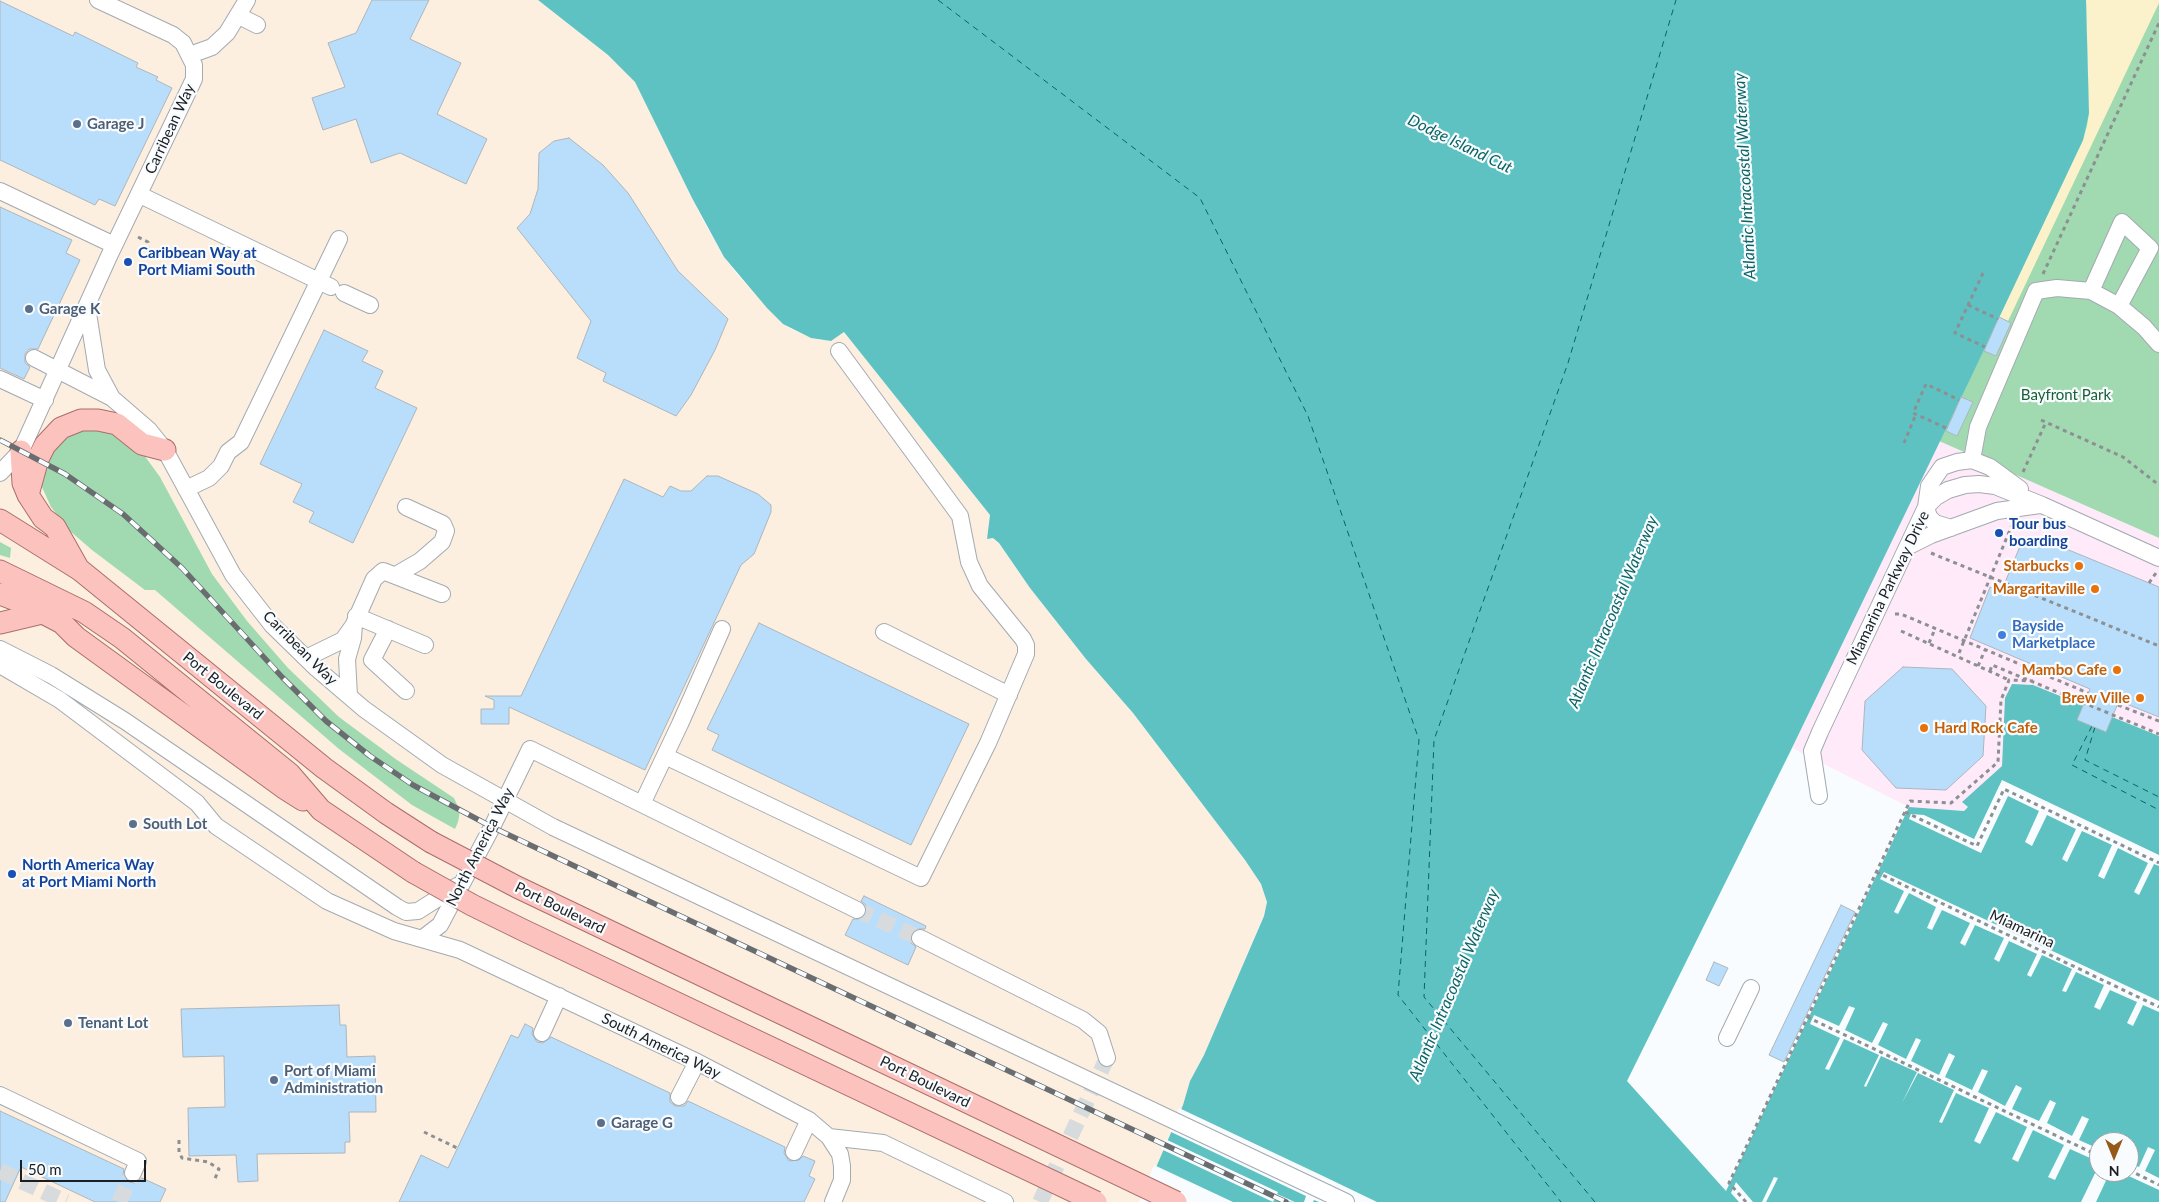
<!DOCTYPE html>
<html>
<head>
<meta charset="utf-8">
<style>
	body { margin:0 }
	#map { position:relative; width:2159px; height:1202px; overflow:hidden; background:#f8fcfe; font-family:Lato,sans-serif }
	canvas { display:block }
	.north { position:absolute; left:2089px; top:1132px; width:50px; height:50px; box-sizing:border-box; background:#f8fcfe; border:1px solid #a0a3a5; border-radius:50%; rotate:180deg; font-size:14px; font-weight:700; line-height:20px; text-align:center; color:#1b1e20 }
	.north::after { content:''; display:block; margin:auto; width:18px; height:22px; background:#95591a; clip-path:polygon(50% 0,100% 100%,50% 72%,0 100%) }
	.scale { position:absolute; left:20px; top:1160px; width:126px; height:22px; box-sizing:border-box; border:2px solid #1b1e20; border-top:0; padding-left:6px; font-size:15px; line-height:18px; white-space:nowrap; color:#1b1e20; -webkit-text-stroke:4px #f8fcfe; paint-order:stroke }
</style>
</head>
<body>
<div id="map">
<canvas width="2159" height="1202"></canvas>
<div class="north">N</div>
<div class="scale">50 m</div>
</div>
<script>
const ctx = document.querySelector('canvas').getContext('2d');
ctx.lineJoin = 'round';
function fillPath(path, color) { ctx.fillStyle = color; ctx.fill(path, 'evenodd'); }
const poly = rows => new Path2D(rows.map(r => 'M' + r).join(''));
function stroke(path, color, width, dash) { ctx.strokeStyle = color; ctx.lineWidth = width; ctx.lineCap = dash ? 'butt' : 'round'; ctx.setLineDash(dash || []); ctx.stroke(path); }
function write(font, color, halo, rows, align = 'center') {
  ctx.font = font + ' Lato,sans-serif'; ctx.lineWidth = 4.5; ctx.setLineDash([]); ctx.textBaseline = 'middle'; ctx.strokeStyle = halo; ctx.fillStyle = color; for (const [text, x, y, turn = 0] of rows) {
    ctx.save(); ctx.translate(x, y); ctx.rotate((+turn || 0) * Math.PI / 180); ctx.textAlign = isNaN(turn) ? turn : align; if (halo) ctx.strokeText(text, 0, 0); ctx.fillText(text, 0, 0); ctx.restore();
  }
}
const commercial = poly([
	[1939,441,2159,538,2159,736,2033,685,2005,698,2002,766,1963,802,1968,807,1964,811,1909,807,1792,748]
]);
const industrial = poly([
	[0,0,538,0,608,55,628,74,635,82,704,222,724,257,736,273,778,319,789,328,811,338,831,341,844,332,990,515,987,539,993,538,999,543,1030,588,1086,659,1133,713,1245,860,1261,884,1267,902,1264,915,1204,1055,1190,1081,1183,1105,1141,1202,0,1202]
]);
const green = poly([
	[2086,0,2159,0,2159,538,1939,441,2072,161,2089,113],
	[106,427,144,455,160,477,212,574,247,621,288,668,339,717,397,760,454,798,460,811,458,822,455,829,412,805,339,749,155,590,145,590,92,550,70,531,51,507,42,487,41,473,60,434],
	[0,542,11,548,10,558,0,555]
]);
const sand = poly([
	[2086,0,2159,0,2159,3,2008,321,1999,317,2083,140,2087,126,2089,113]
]);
const water = poly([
	[538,0,2086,0,2089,113,2083,140,1973,373,1792,748,1627,1081,1726,1191,1909,807,1964,811,1968,807,1962,802,2002,766,2005,698,2012,684,2033,685,2159,736,2159,1202,1141,1202,1183,1105,1190,1081,1204,1055,1264,916,1267,902,1261,884,1245,860,1133,713,1086,659,1030,588,999,543,993,538,987,539,990,515,844,332,831,341,811,338,783,324,767,308,724,257,692,198,635,82,608,55],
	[2099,1142,2129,1142,2129,1172,2099,1172]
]);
const pier = poly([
	[2002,780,2159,855,2159,866,2154,864,2139,895,2134,892,2148,863,2118,848,2104,879,2098,876,2112,845,2082,831,2067,862,2062,859,2076,829,2047,815,2032,846,2025,842,2039,811,2008,796,1981,853,1909,819,1911,814,1924,815,1974,839],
	[1884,872,2159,1001,2159,1012,2143,1005,2133,1026,2127,1023,2137,1002,2110,990,2100,1010,2094,1007,2104,985,2076,972,2066,992,2062,991,2072,969,2042,955,2031,977,2027,975,2037,954,2009,941,1999,962,1994,959,2004,938,1975,925,1965,946,1960,943,1970,923,1942,910,1932,930,1927,928,1936,907,1909,893,1898,914,1894,912,1904,891,1880,879],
	[1849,1006,1855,1008,1845,1030,1872,1043,1883,1022,1888,1024,1878,1045,1906,1059,1916,1038,1921,1040,1911,1061,1939,1075,1949,1053,1955,1056,1945,1077,1972,1090,1982,1069,1988,1071,1978,1092,2005,1106,2016,1085,2022,1088,2012,1109,2039,1121,2050,1100,2056,1103,2047,1123,2072,1136,2082,1116,2089,1119,2079,1140,2099,1149,2099,1162,2070,1149,2055,1180,2048,1177,2064,1145,2033,1130,2018,1162,2012,1159,2027,1127,1996,1112,1980,1144,1974,1141,1989,1108,1956,1093,1942,1123,1939,1122,1954,1090,1918,1073,1902,1103,1917,1072,1881,1056,1866,1087,1864,1086,1879,1055,1844,1039,1829,1070,1825,1069,1840,1038,1810,1024,1814,1015,1839,1026],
	[1179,1108,1323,1176,1377,1202,1319,1202,1314,1200,1313,1202,1304,1202,1306,1196,1169,1131],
	[1165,1139,1278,1192,1277,1194,1295,1202,1274,1200,1273,1202,1161,1149],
	[2148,1147,2155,1150,2145,1171,2159,1178,2159,1190,2120,1172,2129,1172,2129,1163,2139,1167],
	[1154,1165,1233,1202,1139,1202],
	[2099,1165,2099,1172,2110,1172,2096,1202,2081,1202],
	[1774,1177,1778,1178,1766,1202,1762,1202],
	[1736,1182,1753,1202,1739,1202,1731,1193]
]);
const ferry = poly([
	[938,0,1200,198,1308,416,1419,740,1398,995,1561,1202],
	[2092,726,2072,765,2159,810],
	[2095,727,2085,760,2159,797],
	[1595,1202,1424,997,1434,740,1568,363,1676,0]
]);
const building = poly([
	[372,0,429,0,410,39,461,63,437,114,487,139,466,184,400,153,371,163,356,119,323,130,312,98,345,87,328,43,356,33,372,0],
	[0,1,73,36,75,32,138,63,136,67,158,77,156,80,172,88,115,206,99,199,95,205,0,160,0,1],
	[569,138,603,165,628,193,678,271,728,319,715,350,691,395,676,416,603,381,606,373,577,358,591,321,517,228,530,214,538,189,539,153,554,141,569,138],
	[0,207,72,240,66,253,80,260,38,349,29,349,25,354,25,363,30,367,24,379,0,368,0,207],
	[1999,317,2011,323,1996,356,1984,351,1999,317],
	[324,330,368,351,362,361,383,371,375,388,417,408,353,543,309,522,314,512,293,502,302,484,260,464,324,330],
	[1961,397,1973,402,1957,436,1946,431,1961,397],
	[707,476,718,476,758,494,771,505,771,512,754,554,741,565,645,770,509,707,509,724,481,724,481,709,494,709,494,700,485,696,521,696,624,479,663,497,670,486,681,491,691,491,707,476],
	[2037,537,2159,587,2159,717,2119,701,2106,732,2077,720,2090,689,1970,638,1990,587,2001,592,2021,544,2032,548,2037,537],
	[759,623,969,724,911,845,712,750,719,735,707,729,759,623],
	[1903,667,1952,669,1986,706,1983,756,1946,790,1896,788,1862,750,1865,701,1903,667],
	[864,896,926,926,925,929,915,929,911,934,911,943,916,947,908,965,845,935,853,919,862,919,866,914,866,905,861,901,864,896],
	[1841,905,1855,912,1784,1062,1769,1055,1841,905],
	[1714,962,1728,968,1719,986,1706,980,1714,962],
	[339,1005,340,1025,346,1025,347,1057,375,1056,376,1112,349,1112,350,1142,345,1142,345,1153,257,1154,258,1181,238,1182,236,1155,189,1156,188,1108,225,1107,224,1056,183,1057,181,1009,339,1005],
	[525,1024,533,1028,532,1034,537,1042,543,1043,551,1037,670,1093,670,1102,675,1106,684,1106,688,1101,785,1147,784,1153,789,1161,799,1160,803,1156,815,1161,809,1176,815,1179,804,1202,399,1202,421,1155,448,1168,511,1035,518,1038,525,1024],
	[0,1111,124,1169,123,1175,129,1182,135,1183,142,1178,166,1189,160,1202,95,1202,21,1167,5,1202,0,1202,0,1111]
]);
const minorTunnel = poly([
	[857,910,920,938],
	[0,1171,66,1202],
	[119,1202,133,1173],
	[1040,1202,1107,1058]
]);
const path = poly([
	[138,237,148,242,148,250],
	[1983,273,1955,333,1985,347],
	[2043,274,2159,23],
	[1968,305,1998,319],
	[2041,420,2123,457,2159,485],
	[1946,428,1913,413,1926,384,1959,400],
	[1904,443,1916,414],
	[2023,472,2046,422],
	[1931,553,2159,646],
	[2149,583,2156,573],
	[1895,614,1901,614,2088,693],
	[1901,631,2009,680],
	[1929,643,1935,629],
	[1959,653,2012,525],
	[1978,666,1985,650],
	[1990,671,1992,665,2159,734],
	[2118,705,2159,721],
	[1905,812,1977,846,2004,789,2159,863],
	[1876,872,2159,1007],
	[1807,1017,2099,1156],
	[424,1132,457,1148],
	[179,1140,179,1152,182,1158,208,1162,219,1169,214,1181],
	[2129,1170,2159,1185],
	[1746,1202,1729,1183,1910,801,1951,803,1998,762,2001,700,2009,680,2033,681]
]);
const minor = poly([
	[239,16,257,25],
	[190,55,212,47,227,33,247,0],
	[0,191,114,245],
	[140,195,331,287],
	[2091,291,2122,222,2150,248,2119,306],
	[344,293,370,305],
	[87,307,97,370,112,398],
	[34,358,112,398,149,430,165,450,233,575,272,625,316,668,364,709,442,765,553,827],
	[0,379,45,400],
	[1972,460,1978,427,2036,291,2057,288,2091,291,2119,306,2144,327,2159,344],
	[0,473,21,451,110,254,194,79,194,65,183,43,173,35,98,0],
	[186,489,209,478,221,466,228,452,241,442,339,239],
	[1951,528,1935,523,1929,517,1926,507,1929,486,1942,467,1957,462,1972,460,1990,467,2020,489],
	[1907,547,1931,535,1997,511,2040,505],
	[396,575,420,561,442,542,446,531,443,524,406,507],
	[356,616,425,645],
	[388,629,372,660,406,691],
	[884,632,1009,695],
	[0,649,51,675,125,721,397,907,406,912,418,911,457,886],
	[306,658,343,640,353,626],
	[0,665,60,700,197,803,216,826,327,901,394,931,460,950,697,1062,809,1120,829,1137,840,1154,842,1166,842,1180,833,1202],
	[349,696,347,659,353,638,354,624,374,579,383,571,442,594],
	[665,756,921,878,988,743,1026,654,1026,645,1023,639,980,586,969,562,960,516,839,351],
	[1819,796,1812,751,1820,732,1926,507,1936,497,1948,490,1965,485,1979,484,1995,486,2042,505,2159,558],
	[642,804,680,724,722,629],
	[423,938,440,925,492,827,530,749,857,910],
	[920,938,1083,1020,1099,1033,1107,1058],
	[542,1033,559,996],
	[1727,1038,1751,988],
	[0,1095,138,1161,133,1173],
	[679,1097,697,1062],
	[829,1137,883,1143,1005,1202],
	[794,1152,809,1120],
	[1327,1193,1346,1202]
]);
const major = poly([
	[21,451,23,483,28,495,43,518,55,527,77,566],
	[28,495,38,459,45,445,61,428,81,420,98,420,117,424,142,444,165,450],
	[0,520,80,570,324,768,386,813,431,842],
	[0,571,84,612,122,638,290,774,321,810,413,872],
	[0,594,26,604,62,623,76,637,284,788,303,800],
	[0,623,42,613]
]);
const rail = poly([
	[0,440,65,474,123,514,182,568,282,677,326,721,370,756,413,785,492,827,1286,1202]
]);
const minorBridge = poly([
	[553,827,1327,1193]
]);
const majorBridge = poly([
	[431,842,517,887,1176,1202],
	[413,872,472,905,525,931,1096,1202]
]);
const markers = [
	[77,124,5,"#5c6f8a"],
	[128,262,5,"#1a4fb4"],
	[29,309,5,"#5c6f8a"],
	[1999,533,5,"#1a4fb4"],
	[2079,566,5,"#e8710a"],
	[2095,589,5,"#e8710a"],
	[2002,635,5,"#3f7fe0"],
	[2117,670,5,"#e8710a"],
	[2140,698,5,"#e8710a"],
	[1924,728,5,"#e8710a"],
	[133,824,5,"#5c6f8a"],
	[12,874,5,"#1a4fb4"],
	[68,1023,5,"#5c6f8a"],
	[274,1080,5,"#5c6f8a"],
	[601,1123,5,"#5c6f8a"]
];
const serviceNames = [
	["Garage J",87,124],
	["Garage K",39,309],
	["South Lot",143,824],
	["Tenant Lot",78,1023],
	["Port of Miami",284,1071],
	["Administration",284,1088],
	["Garage G",611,1123]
];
const streetNames = [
	["Carribean Way",170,129,-65],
	["Miamarina Parkway Drive",1888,588,-64],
	["Carribean Way",300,648,45],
	["Port Boulevard",223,686,39],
	["North America Way",480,847,-63],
	["Port Boulevard",560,908,26],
	["Miamarina",2022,929,25],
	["South America Way",661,1046,26],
	["Port Boulevard",925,1082,26]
];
const transitNames = [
	["Caribbean Way at",138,253],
	["Port Miami South",138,270],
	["Tour bus",2009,524],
	["boarding",2009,541],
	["North America Way",22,865],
	["at Port Miami North",22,882]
];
const parkNames = [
	["Bayfront Park",2066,395]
];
const foodNames = [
	["Starbucks",2069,566],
	["Margaritaville",2085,589],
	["Mambo Cafe",2107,670],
	["Brew Ville",2130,698],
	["Hard Rock Cafe",1934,728,"left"]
];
const shopNames = [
	["Bayside",2012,626],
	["Marketplace",2012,643]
];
const waterNames = [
	["Dodge Island Cut",1460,144,26],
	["Atlantic Intracoastal Waterway",1745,176,-93],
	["Atlantic Intracoastal Waterway",1613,612,-67],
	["Atlantic Intracoastal Waterway",1454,985,-67]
];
fillPath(commercial, '#ffeaf9');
fillPath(industrial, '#fcefe0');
fillPath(green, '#a1dab1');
fillPath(sand, '#fbf2cc');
fillPath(water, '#5ec2c2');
fillPath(pier, '#f8fcfe');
stroke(ferry, '#0b6363', 1, [6, 5]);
fillPath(building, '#b9defb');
stroke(building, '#aeb6bc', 1);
stroke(minorTunnel, '#d7dbdd', 16, [16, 8]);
stroke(minor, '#a3aab0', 18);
stroke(major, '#ab6e6a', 23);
stroke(path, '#8c9092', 3, [4, 4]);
stroke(minor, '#fff', 16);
stroke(major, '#fbc2be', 21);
stroke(rail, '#696d6f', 5.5);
stroke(rail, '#f8fcfe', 4, [11]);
stroke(minorBridge, '#a3aab0', 18, []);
stroke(majorBridge, '#ab6e6a', 23, []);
stroke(minorBridge, '#fff', 16);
stroke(majorBridge, '#fbc2be', 21);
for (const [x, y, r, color] of markers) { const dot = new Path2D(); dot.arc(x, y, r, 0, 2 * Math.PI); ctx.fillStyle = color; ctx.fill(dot); stroke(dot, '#f8fcfe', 2); }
write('bold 15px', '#4e5e75', '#f8fcfe', serviceNames, 'left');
write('15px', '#1b1e20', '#f8fcfe', streetNames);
write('bold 15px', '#164399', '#f8fcfe', transitNames, 'left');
write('15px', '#186036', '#f8fcfe', parkNames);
write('bold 15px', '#c56008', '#f8fcfe', foodNames, 'right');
write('bold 15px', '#366cbe', '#f8fcfe', shopNames, 'left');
write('italic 16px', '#0b6363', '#f8fcfe', waterNames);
</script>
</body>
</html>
